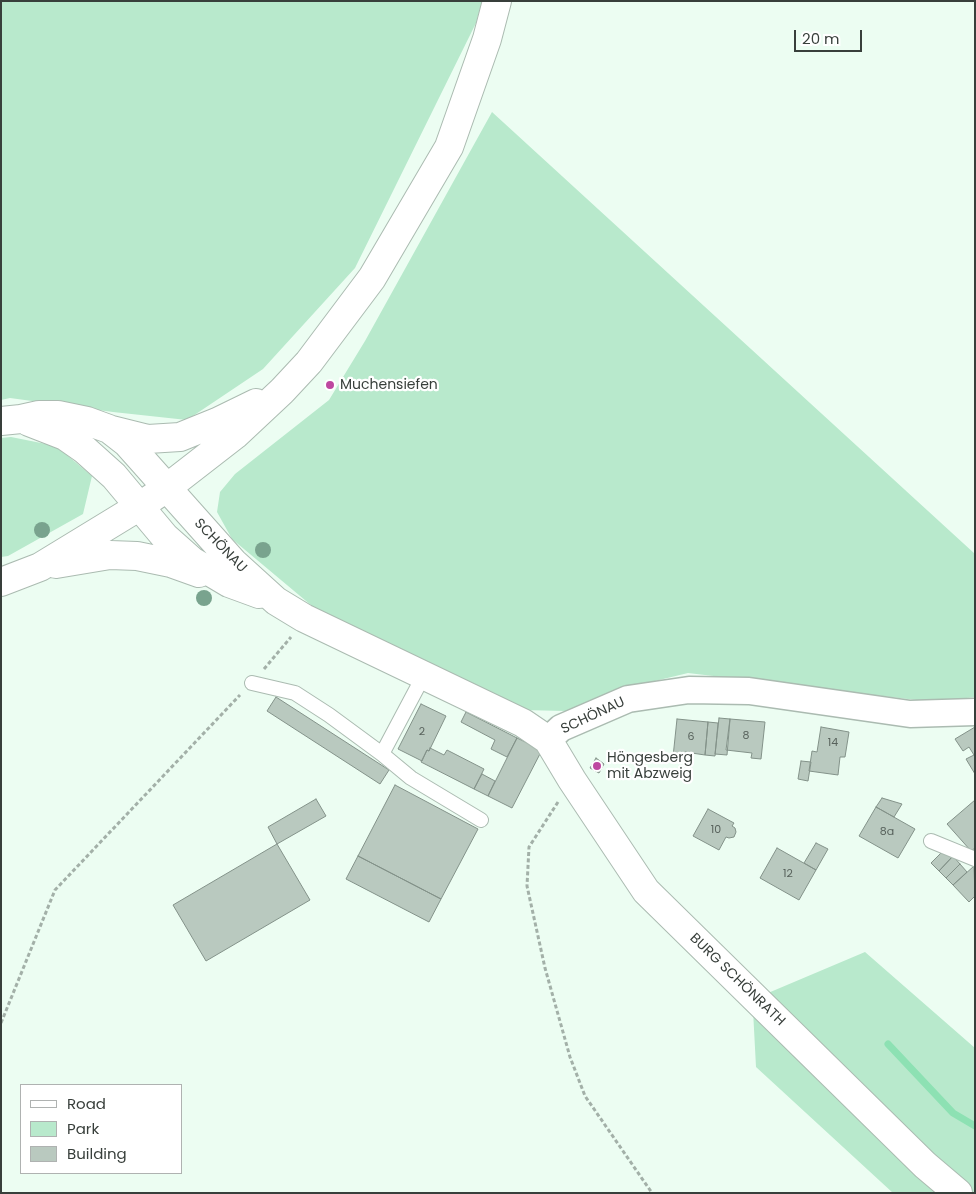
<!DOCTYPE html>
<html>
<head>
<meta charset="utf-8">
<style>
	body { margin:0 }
	#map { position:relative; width:976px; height:1194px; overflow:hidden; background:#ecfdf2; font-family:Poppins,sans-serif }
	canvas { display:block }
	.frame { position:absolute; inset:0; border:2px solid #383f3b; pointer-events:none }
	.legend { position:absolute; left:20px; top:1084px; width:162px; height:90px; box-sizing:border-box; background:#fff; border:1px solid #afb2b1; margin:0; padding:6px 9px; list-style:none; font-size:15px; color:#383f3b }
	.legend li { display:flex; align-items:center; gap:10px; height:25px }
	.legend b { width:25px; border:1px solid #afb2b1 }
	.scale { position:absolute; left:794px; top:30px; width:68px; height:22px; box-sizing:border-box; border:2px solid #383f3b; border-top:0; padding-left:6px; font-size:15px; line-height:18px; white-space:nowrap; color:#383f3b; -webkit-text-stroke:4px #fff; paint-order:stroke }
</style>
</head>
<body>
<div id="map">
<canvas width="976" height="1194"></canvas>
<div class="frame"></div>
<ul class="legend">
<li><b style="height:6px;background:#fff"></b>Road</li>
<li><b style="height:14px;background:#b8e9cc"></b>Park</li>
<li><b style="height:14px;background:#b9c9bf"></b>Building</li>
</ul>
<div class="scale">20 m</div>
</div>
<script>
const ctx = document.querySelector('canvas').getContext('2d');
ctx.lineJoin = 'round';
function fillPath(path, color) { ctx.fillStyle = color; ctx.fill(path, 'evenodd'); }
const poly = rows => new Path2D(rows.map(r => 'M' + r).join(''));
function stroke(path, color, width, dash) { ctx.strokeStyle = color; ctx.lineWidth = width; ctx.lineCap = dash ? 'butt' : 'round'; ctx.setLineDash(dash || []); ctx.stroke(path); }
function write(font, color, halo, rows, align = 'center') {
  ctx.font = font + ' Poppins,sans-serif'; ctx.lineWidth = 4.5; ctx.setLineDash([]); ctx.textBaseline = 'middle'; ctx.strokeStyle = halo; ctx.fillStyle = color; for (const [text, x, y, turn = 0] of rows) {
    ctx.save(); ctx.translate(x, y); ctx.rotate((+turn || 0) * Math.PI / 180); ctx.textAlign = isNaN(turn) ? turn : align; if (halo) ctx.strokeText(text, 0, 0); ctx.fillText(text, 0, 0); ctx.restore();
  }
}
const green = poly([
	[1,1,482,1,476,23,355,268,263,369,187,420,113,412,10,398,1,400],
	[492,112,975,554,975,697,933,702,688,673,622,689,566,711,522,710,318,611,232,539,217,512,220,492,235,474,329,400,365,341],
	[11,437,56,446,92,476,83,514,8,556,1,557,1,438],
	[865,952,975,1048,975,1193,893,1193,756,1067,753,1010,768,993]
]);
const stream = poly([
	[888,1044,953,1113,975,1126]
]);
const building = poly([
	[276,697,389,770,380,784,267,711,276,697],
	[421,704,446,716,429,751,427,750,422,761,398,749,421,704],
	[466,712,517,738,507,757,491,749,495,740,461,722,466,712],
	[719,718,730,719,727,755,715,754,719,718],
	[677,719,708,722,705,755,685,752,684,758,673,757,677,719],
	[730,719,765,722,761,759,751,758,752,753,726,750,730,719],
	[708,722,718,723,715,756,705,755,708,722],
	[821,727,849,732,845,757,840,757,838,775,809,771,812,751,817,752,821,727],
	[975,727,975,774,966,759,974,755,969,747,963,751,955,739,975,727],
	[517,738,542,750,512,808,488,796,517,738],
	[430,748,444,755,447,750,484,769,474,789,421,762,427,750,429,751,430,748],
	[596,758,604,764,599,773,590,768,596,758],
	[801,761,811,762,808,781,798,779,801,761],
	[482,774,495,781,488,796,474,789,482,774],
	[395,785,478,829,441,899,358,856,395,785],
	[882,798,902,804,894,817,876,807,882,798],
	[316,799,326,816,277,844,268,827,316,799],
	[975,800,975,848,971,851,947,824,975,800],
	[876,807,915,829,898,858,859,836,876,807],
	[708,809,734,823,732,826,735,828,736,832,734,837,729,838,726,837,719,850,693,836,708,809],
	[816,843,828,849,816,870,804,863,816,843],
	[277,844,310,900,206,961,173,905,277,844],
	[777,848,816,870,799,900,760,878,777,848],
	[945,849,953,856,939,871,931,863,945,849],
	[358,856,441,899,429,922,346,879,358,856],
	[953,856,960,864,946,878,939,871,953,856],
	[960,864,967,872,953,885,946,878,960,864],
	[974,866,975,896,969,902,953,885,974,866]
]);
const path = poly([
	[264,669,291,637],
	[558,802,529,847,527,886,545,968,570,1057,585,1096,652,1193],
	[1,1023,55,890,240,695]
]);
const lane = poly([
	[252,683,295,693,329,715,382,754,411,778,481,820],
	[382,754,424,675],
	[931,841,975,859]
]);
const street = poly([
	[548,740,561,728,628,699,689,690,749,691,910,714,975,712]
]);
const secondary = poly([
	[1,421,21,419,39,415,58,415,87,421,109,429,127,443,233,562,276,601,304,618,523,723,548,740,572,780,646,891,925,1165,958,1193],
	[29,422,65,436,85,450,114,476,165,537,192,561,229,583,259,594],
	[112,430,148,439,180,437,217,422,256,403],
	[56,564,110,555,137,556,171,563,199,573],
	[1,582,40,567,140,506,168,487,235,435,282,391,309,362,372,278,449,147,487,39,497,1]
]);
const trees = [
	[42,530],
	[263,550],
	[204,598]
];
const markers = [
	[330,385,5,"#be48a0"],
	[597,766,5,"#be48a0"]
];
const numberNames = [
	["2",422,732],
	["8",746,736],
	["6",691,737],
	["14",833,743],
	["10",716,830],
	["8a",887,832],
	["12",788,874]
];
const poiNames = [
	["Muchensiefen",340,385],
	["Höngesberg",607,758],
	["mit Abzweig",607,774]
];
const streetNames = [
	["SCHÖNAU",220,546,46],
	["SCHÖNAU",593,716,-25],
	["BURG SCHÖNRATH",737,980,44]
];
fillPath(green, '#b8e9cc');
stroke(stream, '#8de1b3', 7);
fillPath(building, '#b9c9bf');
stroke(building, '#839289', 1);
stroke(lane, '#abbbb1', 16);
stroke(street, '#abbbb1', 29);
stroke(secondary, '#abbbb1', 30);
stroke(path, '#a3b0a8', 3, [4, 2.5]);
stroke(lane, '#fff', 14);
stroke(street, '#fff', 26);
stroke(secondary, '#fff', 28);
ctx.fillStyle = '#79a38e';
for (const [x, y] of trees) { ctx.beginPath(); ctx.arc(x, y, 8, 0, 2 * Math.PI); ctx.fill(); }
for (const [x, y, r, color] of markers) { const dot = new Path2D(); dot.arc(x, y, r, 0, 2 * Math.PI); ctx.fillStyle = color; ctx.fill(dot); stroke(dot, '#fff', 2); }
write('11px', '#58625c', null, numberNames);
write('14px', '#383f3b', '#fff', poiNames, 'left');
write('14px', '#383f3b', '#fff', streetNames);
</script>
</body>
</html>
